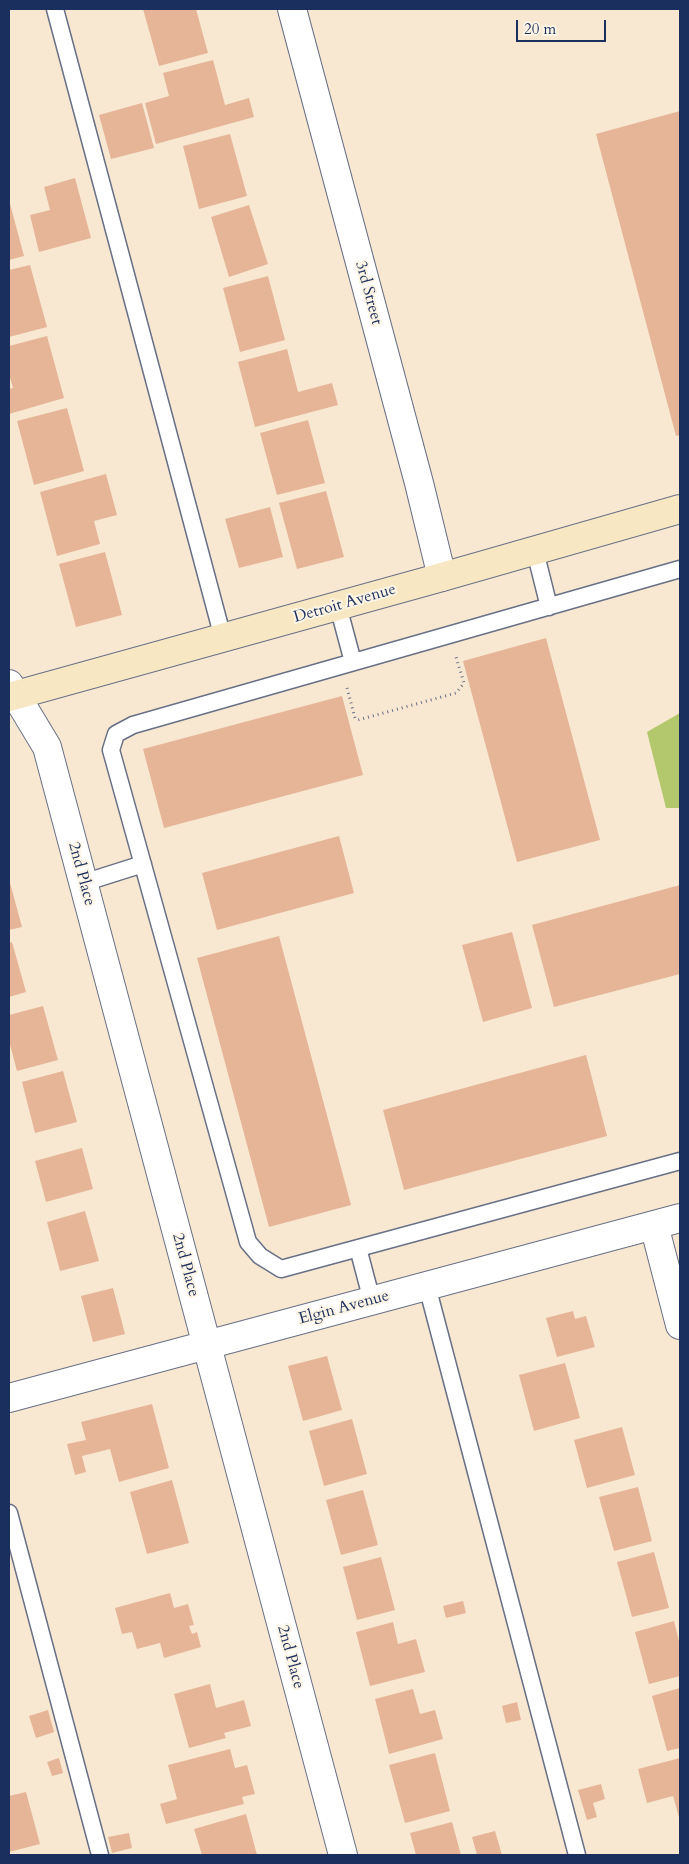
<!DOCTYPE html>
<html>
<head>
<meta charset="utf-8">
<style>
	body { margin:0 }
	#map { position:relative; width:689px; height:1864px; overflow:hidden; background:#f8e8d1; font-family:Cardo,serif }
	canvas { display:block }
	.frame { position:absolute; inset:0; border:10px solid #1b2f5e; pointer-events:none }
	.scale { position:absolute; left:516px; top:20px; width:90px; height:22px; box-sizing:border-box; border:2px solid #1b2f5e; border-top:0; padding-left:6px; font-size:15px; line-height:18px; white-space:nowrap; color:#1b2f5e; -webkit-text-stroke:4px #fcf5e5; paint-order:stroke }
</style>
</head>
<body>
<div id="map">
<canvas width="689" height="1864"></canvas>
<div class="frame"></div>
<div class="scale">20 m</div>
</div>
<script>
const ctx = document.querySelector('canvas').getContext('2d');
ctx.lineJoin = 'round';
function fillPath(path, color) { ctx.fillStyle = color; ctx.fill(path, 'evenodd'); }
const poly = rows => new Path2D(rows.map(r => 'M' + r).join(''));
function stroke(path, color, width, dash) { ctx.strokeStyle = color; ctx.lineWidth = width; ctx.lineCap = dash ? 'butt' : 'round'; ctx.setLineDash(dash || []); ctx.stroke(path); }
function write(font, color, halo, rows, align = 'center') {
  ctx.font = font + ' Cardo,serif'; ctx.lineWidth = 4; ctx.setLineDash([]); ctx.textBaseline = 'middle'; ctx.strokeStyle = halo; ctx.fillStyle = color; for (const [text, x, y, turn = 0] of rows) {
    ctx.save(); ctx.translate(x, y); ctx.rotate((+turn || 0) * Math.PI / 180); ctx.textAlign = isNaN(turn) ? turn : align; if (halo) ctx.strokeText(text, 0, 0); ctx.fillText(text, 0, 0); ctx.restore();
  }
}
const green = poly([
	[680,713,680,808,666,808,647,732]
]);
const building = poly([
	[143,9,196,9,208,53,159,66],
	[213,60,225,105,249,98,254,117,156,144,145,103,169,96,163,73],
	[142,103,154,148,111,159,99,115],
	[680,111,680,435,676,436,596,134],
	[230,134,247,196,199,209,183,146],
	[75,178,91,238,39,252,30,215,50,210,44,187],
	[9,200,24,256,9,260],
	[249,205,268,264,229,277,211,217],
	[30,265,47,327,9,337,9,270],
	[268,276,285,340,240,352,223,288],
	[47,336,64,398,9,414,9,389,13,388,9,374,9,346],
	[287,349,298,392,332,383,338,405,255,427,238,362],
	[67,408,84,471,34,485,17,421],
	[308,420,325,483,277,495,260,433],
	[106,474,117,515,94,521,100,544,57,556,40,492],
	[326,491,344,557,297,569,279,503],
	[270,507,283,557,239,568,225,519],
	[105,552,122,615,76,627,59,564],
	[546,638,600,840,517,862,463,661],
	[342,696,363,775,164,828,143,749],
	[339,836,354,893,217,930,202,873],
	[9,879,22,927,9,930],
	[680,885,680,974,554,1007,532,925],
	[512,932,532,1008,483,1022,462,945],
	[279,936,351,1205,269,1227,197,958],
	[12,942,26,992,9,997,9,943],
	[43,1006,58,1060,17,1071,9,1041,9,1015],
	[586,1055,607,1136,404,1190,383,1110],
	[63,1071,77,1122,35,1133,22,1082],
	[82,1148,93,1189,46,1202,35,1161],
	[85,1211,99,1261,60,1271,47,1222],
	[113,1288,125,1334,93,1342,81,1296],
	[573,1311,575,1319,586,1316,595,1347,557,1357,546,1318],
	[327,1356,342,1410,303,1421,288,1366],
	[565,1363,580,1418,534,1431,519,1375],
	[152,1404,169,1468,119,1482,110,1449,82,1456,86,1472,75,1475,67,1444,86,1440,81,1422],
	[352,1419,367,1474,324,1486,309,1431],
	[622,1427,635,1475,587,1488,574,1440],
	[172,1480,189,1543,147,1554,130,1492],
	[638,1487,652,1541,614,1551,599,1497],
	[363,1490,378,1545,341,1555,326,1500],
	[654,1552,669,1608,632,1617,617,1562],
	[381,1557,395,1610,357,1620,343,1567],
	[170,1593,174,1608,188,1604,194,1625,189,1626,192,1634,197,1632,201,1647,164,1658,160,1643,137,1649,132,1632,122,1634,115,1608],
	[463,1601,466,1613,446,1618,443,1606],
	[674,1621,680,1645,680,1676,649,1684,635,1632],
	[393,1622,398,1644,416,1639,425,1672,370,1686,356,1632],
	[210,1684,216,1708,244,1700,251,1726,224,1733,226,1738,189,1748,174,1694],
	[680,1688,680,1748,667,1751,652,1696],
	[413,1689,420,1714,435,1710,443,1739,389,1754,375,1699],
	[517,1702,521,1720,506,1723,502,1706],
	[48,1710,54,1732,36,1738,29,1716],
	[230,1749,235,1768,247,1765,255,1794,242,1797,244,1804,166,1824,160,1804,177,1799,168,1765],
	[435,1753,450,1811,405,1823,389,1765],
	[59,1758,63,1773,52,1776,47,1762],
	[680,1758,680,1821,673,1796,647,1803,638,1769],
	[601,1784,605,1799,593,1803,597,1817,587,1820,578,1790],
	[26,1792,40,1844,9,1852,9,1796],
	[246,1814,257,1855,202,1855,194,1829],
	[452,1822,461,1855,416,1855,410,1833],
	[495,1831,502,1855,477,1855,472,1837],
	[129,1833,132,1848,112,1853,108,1837]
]);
const path = poly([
	[347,688,355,718,358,720,456,693,464,683,456,657]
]);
const lane = poly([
	[55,9,223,638],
	[535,551,549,607],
	[680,569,133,725,116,734,111,750,248,1242,260,1256,281,1269,680,1161],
	[338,606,353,662],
	[83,883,143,864],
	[358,1248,372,1301],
	[427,1286,577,1855],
	[9,1513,100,1855]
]);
const street = poly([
	[292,9,419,483,442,577],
	[9,684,47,747,343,1855],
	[654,1225,680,1325],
	[9,1398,680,1218]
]);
const secondary = poly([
	[9,697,442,577,680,509]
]);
const streetNames = [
	["3rd Street",368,293,75],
	["Detroit Avenue",345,604,-16],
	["2nd Place",81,874,75],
	["2nd Place",185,1265,75],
	["Elgin Avenue",344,1308,-15],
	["2nd Place",290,1657,75]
];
fillPath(green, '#b3c86c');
fillPath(building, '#e6b598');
stroke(lane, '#687086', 19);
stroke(street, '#687086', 30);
stroke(secondary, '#687086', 30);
stroke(path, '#687086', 3, [1, 4]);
stroke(lane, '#fff', 16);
stroke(street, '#fff', 28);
stroke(secondary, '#f7e8c3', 28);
write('16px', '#1b2f5e', '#fcf5e5', streetNames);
</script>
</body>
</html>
